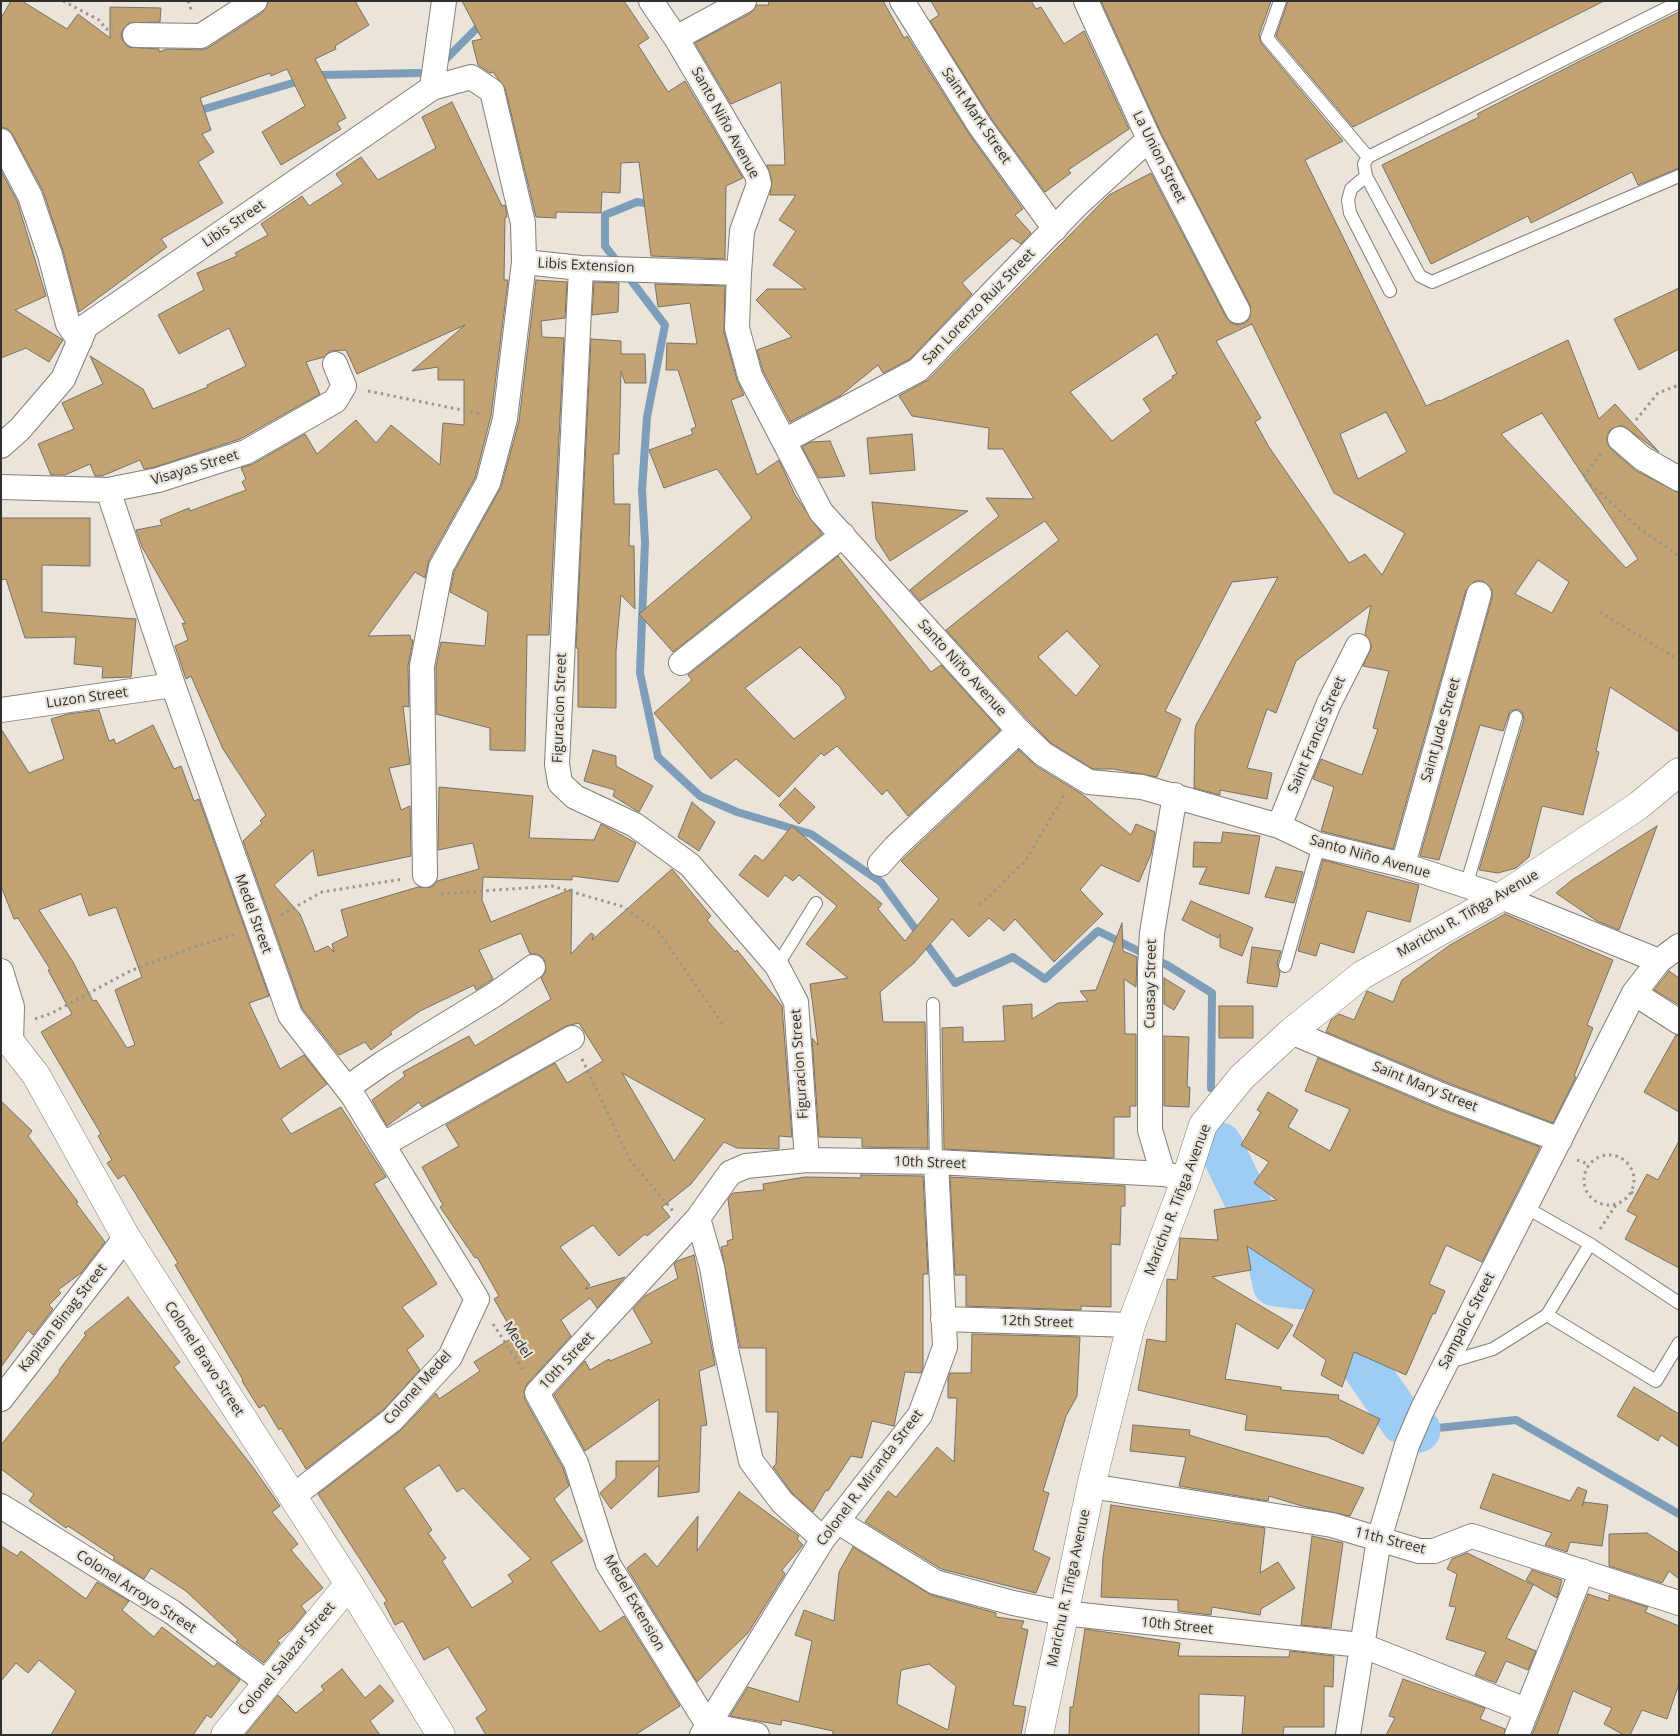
<!DOCTYPE html>
<html>
<head>
<meta charset="utf-8">
<style>
	body { margin:0 }
	#map { position:relative; width:1680px; height:1736px; overflow:hidden; background:#eae4db; font-family:"Open Sans",sans-serif }
	canvas { display:block }
	.frame { position:absolute; inset:0; border:2px solid #32302d; pointer-events:none }
</style>
</head>
<body>
<div id="map">
<canvas width="1680" height="1736"></canvas>
<div class="frame"></div>
</div>
<script>
const ctx = document.querySelector('canvas').getContext('2d');
ctx.lineJoin = 'round';
const poly = rows => new Path2D(rows.map(r => 'M' + r).join(''));
function stroke(path, color, width, dash) { ctx.strokeStyle = color; ctx.lineWidth = width; ctx.lineCap = dash ? 'butt' : 'round'; ctx.setLineDash(dash || []); ctx.stroke(path); }
function fillPath(path, color) { ctx.fillStyle = color; ctx.fill(path, 'evenodd'); }
function write(font, color, halo, rows, align = 'center') {
  ctx.font = font + ' "Open Sans",sans-serif'; ctx.lineWidth = 4.5; ctx.setLineDash([]); ctx.textBaseline = 'middle'; ctx.strokeStyle = halo; ctx.fillStyle = color; for (const [text, x, y, turn = 0] of rows) {
    ctx.save(); ctx.translate(x, y); ctx.rotate((+turn || 0) * Math.PI / 180); ctx.textAlign = isNaN(turn) ? turn : align; if (halo) ctx.strokeText(text, 0, 0); ctx.fillText(text, 0, 0); ctx.restore();
  }
}
const stream = poly([
	[441,64,476,29,485,28],
	[314,77,323,75,419,73],
	[194,112,303,80],
	[619,264,605,246,605,215,637,202,653,204],
	[627,275,665,325,647,417,642,490,645,542,640,673,658,757,700,796,737,812,811,834,881,882,955,983,1013,957,1045,979,1098,931,1167,965,1212,993,1211,1088],
	[1418,1430,1516,1420,1679,1514]
]);
const river = poly([
	[1220,1145,1266,1240,1275,1284,1301,1287,1335,1272,1353,1276,1365,1298,1365,1340,1359,1359,1403,1422,1418,1430]
]);
const building = poly([
	[11,1,22,1,67,29,78,14,110,38,110,7,161,8,160,22,129,23,124,28,121,34,123,41,128,47,159,49,159,52,167,49,201,50,208,48,262,13,269,1,355,1,369,25,335,46,336,49,315,59,346,118,337,123,341,129,281,165,262,132,305,106,287,69,271,76,270,73,200,98,211,130,202,134,214,152,198,162,223,203,161,239,167,247,79,312,63,251,43,191,13,135,8,129,1,127,1,18,11,1],
	[462,1,624,1,649,38,638,45,668,92,685,81,743,178,726,186,725,259,651,256,639,162,621,163,620,193,602,192,601,213,556,212,556,218,536,217,505,88,493,72,490,73,478,65,472,41,482,39,462,1],
	[768,1,883,1,904,38,907,36,969,134,1023,209,1015,215,1031,233,1021,244,1012,238,962,283,972,294,910,359,883,373,878,365,840,396,790,422,763,371,757,350,792,337,756,300,767,289,806,289,773,265,796,231,779,220,796,195,770,195,772,181,767,165,785,165,781,82,731,104,695,43,751,13,757,5,769,5,768,1],
	[931,1,1031,1,1036,9,1041,7,1064,44,1084,31,1129,129,1068,170,1071,173,1045,192,991,118,930,21,939,15,931,1],
	[1101,1,1271,1,1259,35,1261,43,1343,141,1305,160,1426,406,1439,400,1440,401,1568,340,1599,419,1615,404,1659,452,1622,425,1610,430,1607,436,1607,443,1611,449,1635,470,1679,493,1679,732,1610,687,1596,751,1599,752,1583,815,1542,806,1529,857,1516,868,1498,873,1479,870,1524,719,1522,712,1518,709,1510,711,1503,731,1480,725,1439,860,1420,856,1492,598,1492,590,1483,581,1475,581,1466,590,1393,849,1321,831,1334,787,1313,779,1321,759,1362,775,1378,729,1373,728,1389,671,1363,666,1372,646,1365,634,1371,605,1296,661,1276,713,1267,709,1247,768,1272,773,1267,799,1220,790,1220,795,1194,788,1195,730,1196,725,1278,577,1232,582,1165,711,1181,719,1157,777,1113,769,1093,769,1051,743,1029,721,946,630,1059,540,1045,521,920,601,910,590,999,516,986,498,1034,499,1003,449,988,449,989,428,912,416,899,396,928,380,1109,195,1151,173,1226,317,1231,323,1238,325,1245,323,1250,318,1250,305,1161,133,1101,1],
	[1252,324,1334,493,1405,533,1382,575,1365,554,1349,563,1269,447,1255,422,1261,418,1216,341,1252,324],
	[1157,334,1177,374,1172,376,1173,378,1143,399,1151,411,1112,441,1070,392,1157,334],
	[1386,412,1407,452,1358,479,1340,434,1386,412],
	[1542,413,1638,559,1626,568,1501,434,1542,413],
	[1538,560,1569,582,1552,613,1515,594,1538,560],
	[1067,631,1100,666,1076,696,1038,657,1067,631],
	[1288,1,1604,1,1353,127,1276,36,1288,1],
	[1679,12,1679,168,1638,185,1632,172,1531,223,1528,216,1431,264,1382,165,1479,117,1477,114,1578,62,1679,12],
	[452,102,502,206,505,205,507,217,505,217,504,280,508,280,491,416,475,478,429,560,425,578,415,572,368,636,410,635,411,640,413,640,408,666,409,707,403,706,410,764,389,768,401,810,410,806,411,856,318,876,313,850,274,885,300,914,315,952,328,946,334,952,332,944,348,936,341,910,418,887,432,887,437,881,479,869,473,843,438,850,439,787,533,796,529,838,594,840,601,824,636,843,618,882,572,876,572,880,483,877,482,900,491,922,572,889,571,954,591,933,594,935,592,940,672,869,711,916,707,920,735,952,737,950,782,1006,792,1137,779,1136,779,1149,737,1148,724,1142,691,1184,662,1207,670,1217,647,1236,645,1234,619,1256,593,1225,560,1247,590,1285,585,1289,625,1277,597,1308,590,1298,561,1320,571,1336,527,1384,524,1391,525,1400,563,1468,569,1486,554,1499,583,1541,551,1562,600,1632,624,1616,680,1706,635,1735,486,1735,476,1718,487,1710,448,1647,424,1660,403,1621,395,1625,384,1603,387,1601,318,1494,400,1431,436,1393,439,1399,480,1371,474,1362,515,1336,494,1299,499,1296,477,1257,475,1258,440,1207,443,1205,422,1167,459,1146,446,1125,555,1063,567,1083,603,1061,579,1023,566,1026,422,1107,419,1102,387,1126,372,1100,405,1076,403,1072,469,1036,475,1046,551,999,541,978,546,972,544,959,538,954,530,954,521,933,479,950,493,979,476,990,474,985,420,1011,390,1032,392,1034,371,1050,365,1042,339,1055,302,1008,243,841,262,823,260,821,266,815,223,749,191,676,186,679,175,646,188,640,182,623,186,624,142,547,136,530,162,525,160,520,189,508,190,511,246,490,242,482,246,479,241,468,253,464,305,434,317,454,356,420,376,443,391,425,440,465,443,423,464,425,464,380,438,380,438,367,412,371,465,325,357,374,346,350,330,351,324,357,306,362,320,394,240,439,155,467,144,469,140,460,102,476,95,476,90,464,65,475,51,475,38,444,74,429,62,403,103,384,90,356,143,389,153,409,208,387,207,385,246,366,229,328,179,354,158,315,204,290,197,273,237,256,235,253,268,235,261,224,302,196,309,206,343,184,336,174,361,157,378,180,436,148,422,117,452,102],
	[622,1073,705,1119,674,1161,622,1073],
	[439,1465,457,1492,463,1488,531,1559,508,1575,513,1582,472,1608,442,1561,446,1558,428,1533,432,1530,404,1488,439,1465],
	[1,171,17,201,46,296,15,310,63,340,49,362,26,348,1,358,1,171],
	[536,280,567,282,565,318,541,321,542,337,564,338,549,635,527,635,525,751,490,750,490,728,436,714,436,667,441,642,485,646,488,612,450,592,454,572,501,487,519,421,536,280],
	[594,282,619,283,618,312,592,315,594,282],
	[655,284,725,286,724,332,737,380,744,395,731,400,757,475,779,460,795,495,822,534,673,652,639,614,752,518,717,469,664,488,649,450,693,434,691,429,696,427,678,370,666,370,667,343,697,344,690,303,658,307,655,284],
	[1679,288,1679,349,1639,370,1614,319,1679,288],
	[591,339,621,341,621,354,645,354,646,383,625,383,621,371,619,454,613,454,614,504,630,504,629,546,634,546,635,609,621,595,616,651,616,708,578,707,578,648,576,648,591,339],
	[912,434,915,470,870,474,867,438,912,434],
	[830,441,845,476,819,478,802,447,811,442,830,441],
	[872,502,968,511,890,561,876,539,872,502],
	[1,518,90,518,90,566,42,565,42,612,136,619,131,677,102,678,103,667,74,664,76,637,25,638,6,579,1,580,1,518],
	[838,556,931,672,941,665,1000,730,908,816,887,790,882,795,837,746,824,756,821,753,779,797,736,759,711,779,654,713,692,680,688,675,838,556],
	[800,647,840,687,846,698,794,739,745,688,800,647],
	[99,710,109,741,114,739,116,744,153,725,174,769,181,766,194,801,199,799,269,996,249,1003,280,1069,304,1055,327,1084,281,1119,291,1134,341,1107,386,1177,374,1184,437,1284,402,1307,424,1336,407,1350,420,1370,383,1410,306,1469,281,1428,279,1430,264,1405,259,1408,242,1381,243,1380,175,1265,178,1263,124,1175,118,1179,107,1163,112,1160,98,1136,101,1134,41,1032,72,1014,48,970,50,969,18,918,14,919,1,886,1,729,29,773,64,759,51,719,68,714,99,710],
	[81,894,89,916,116,907,142,977,115,990,135,1045,127,1048,96,1000,93,1001,73,962,39,910,81,894],
	[593,750,616,756,616,766,653,786,639,812,613,796,615,790,584,781,593,750],
	[1019,750,1036,766,1082,794,1131,835,1136,824,1155,832,1151,854,1139,882,1101,865,1080,890,1103,914,1054,962,1015,919,1004,931,989,918,969,937,952,919,914,963,880,992,883,1022,925,1022,928,1148,862,1147,862,1138,819,1137,812,1038,818,1045,810,984,848,978,806,944,837,906,799,875,793,881,785,875,768,897,739,875,755,855,763,861,792,826,882,904,878,909,905,941,939,899,901,861,1019,750],
	[795,788,815,807,799,824,779,805,795,788],
	[692,802,715,822,699,851,678,837,692,802],
	[1657,826,1619,930,1597,921,1556,893,1572,880,1657,826],
	[1223,832,1260,836,1249,894,1199,884,1207,867,1193,867,1194,842,1221,843,1223,832],
	[1323,860,1419,885,1410,922,1367,911,1354,953,1320,943,1316,956,1298,951,1323,860],
	[1276,867,1303,872,1294,903,1265,897,1276,867],
	[1191,901,1253,928,1242,956,1220,947,1220,934,1218,938,1182,920,1191,901],
	[1505,914,1613,960,1587,1025,1593,1028,1574,1076,1576,1077,1553,1123,1451,1084,1326,1032,1331,1020,1339,1014,1354,1020,1367,991,1393,1002,1402,980,1450,945,1505,914],
	[1122,923,1123,951,1137,957,1136,987,1124,979,1125,1034,1136,1034,1136,1106,1130,1106,1130,1117,1114,1117,1114,1158,944,1149,942,1028,963,1027,963,1042,1005,1041,1003,1006,1032,1004,1032,1019,1058,1003,1088,1001,1080,991,1096,990,1122,923],
	[1252,947,1281,951,1277,964,1280,972,1277,987,1247,983,1252,947],
	[1669,971,1679,978,1679,1005,1654,990,1669,971],
	[1164,978,1185,991,1174,1010,1164,1004,1164,978],
	[1219,1006,1253,1006,1253,1038,1219,1038,1219,1006],
	[1676,1035,1679,1036,1679,1112,1644,1092,1676,1035],
	[1164,1036,1189,1037,1187,1087,1190,1087,1189,1107,1164,1106,1164,1036],
	[1318,1058,1441,1110,1540,1147,1482,1262,1446,1245,1429,1284,1445,1291,1435,1314,1433,1313,1406,1375,1354,1352,1342,1387,1321,1375,1326,1360,1293,1336,1314,1290,1247,1246,1251,1270,1212,1277,1293,1325,1278,1349,1236,1323,1225,1379,1281,1387,1281,1390,1339,1395,1338,1399,1380,1419,1363,1454,1328,1437,1245,1430,1247,1415,1138,1390,1147,1339,1166,1342,1167,1279,1177,1280,1180,1238,1218,1240,1214,1210,1277,1200,1254,1183,1269,1162,1241,1145,1261,1112,1257,1110,1268,1092,1298,1110,1288,1127,1330,1151,1350,1109,1305,1091,1318,1058],
	[1,1101,32,1131,28,1136,78,1202,76,1203,105,1242,81,1273,58,1290,61,1293,49,1305,53,1309,33,1335,28,1330,1,1367,1,1101],
	[1679,1141,1679,1268,1625,1239,1637,1216,1627,1211,1647,1174,1658,1180,1679,1141],
	[861,1175,923,1176,928,1274,923,1274,923,1367,921,1373,905,1372,894,1426,872,1421,862,1458,851,1456,828,1491,826,1490,813,1512,792,1493,773,1467,776,1464,778,1412,766,1412,766,1348,740,1348,721,1247,728,1245,727,1241,733,1239,728,1199,733,1193,764,1190,763,1184,805,1177,861,1178,861,1175],
	[950,1177,1125,1186,1125,1206,1121,1206,1120,1245,1111,1244,1111,1307,1081,1306,1081,1310,966,1306,966,1275,955,1275,950,1177],
	[694,1255,715,1365,699,1371,707,1425,701,1426,699,1492,658,1497,659,1465,611,1509,600,1493,616,1478,616,1461,659,1461,659,1399,585,1451,554,1395,585,1361,590,1370,609,1359,610,1361,652,1343,633,1309,645,1296,678,1278,674,1264,677,1261,694,1255],
	[128,1297,180,1362,174,1367,252,1466,280,1506,272,1512,298,1544,291,1550,323,1588,301,1606,306,1612,292,1629,277,1641,280,1643,264,1663,236,1642,238,1640,186,1591,151,1568,144,1579,113,1559,115,1557,68,1526,66,1528,29,1501,34,1494,1,1469,1,1445,60,1372,59,1370,86,1335,84,1333,128,1297],
	[972,1334,1080,1337,1077,1396,1066,1416,1043,1491,1049,1493,1033,1550,1050,1558,1036,1593,941,1569,865,1522,888,1491,896,1497,937,1447,954,1462,957,1398,948,1398,948,1379,950,1373,971,1373,972,1334],
	[1634,1387,1679,1414,1679,1447,1661,1435,1658,1441,1617,1416,1634,1387],
	[1133,1425,1190,1430,1189,1435,1364,1488,1350,1516,1302,1506,1269,1496,1268,1501,1179,1486,1186,1457,1130,1451,1133,1425],
	[1493,1474,1570,1501,1578,1487,1587,1491,1582,1506,1584,1502,1608,1505,1602,1546,1570,1542,1567,1552,1545,1545,1552,1533,1480,1508,1493,1474],
	[739,1492,799,1536,797,1539,803,1545,782,1570,785,1574,748,1633,697,1682,627,1568,645,1553,657,1567,698,1516,697,1551,739,1492],
	[1111,1505,1265,1528,1260,1573,1278,1562,1295,1588,1261,1609,1260,1615,1212,1607,1211,1615,1178,1611,1178,1600,1101,1597,1103,1557,1111,1505],
	[1647,1533,1679,1553,1679,1579,1669,1571,1662,1583,1609,1566,1609,1534,1647,1533],
	[1312,1536,1343,1543,1331,1628,1301,1625,1312,1536],
	[1,1546,17,1556,21,1551,86,1599,97,1582,129,1601,122,1610,154,1637,162,1627,214,1667,217,1663,240,1680,211,1718,207,1715,193,1735,51,1735,76,1691,39,1660,28,1673,16,1663,1,1681,1,1546],
	[853,1547,931,1595,996,1613,996,1617,1024,1621,1021,1628,1028,1630,1013,1705,1026,1707,1021,1735,833,1735,833,1731,782,1720,781,1725,730,1716,748,1687,799,1702,812,1641,795,1635,804,1610,834,1621,839,1572,853,1547],
	[929,1664,956,1686,948,1730,897,1704,901,1670,929,1664],
	[1467,1553,1533,1585,1506,1638,1536,1651,1528,1670,1506,1661,1496,1683,1475,1675,1486,1652,1446,1639,1456,1607,1449,1606,1457,1574,1447,1569,1452,1559,1467,1553],
	[1532,1570,1562,1580,1557,1598,1526,1580,1532,1570],
	[1588,1594,1609,1601,1609,1595,1648,1607,1645,1612,1679,1626,1679,1684,1667,1719,1642,1710,1630,1735,1624,1735,1604,1724,1612,1708,1573,1691,1557,1735,1532,1735,1588,1594],
	[1085,1629,1180,1643,1178,1656,1289,1657,1290,1651,1334,1656,1333,1687,1324,1686,1324,1727,1284,1727,1283,1735,1242,1735,1245,1696,1199,1694,1199,1735,1069,1735,1070,1707,1073,1707,1085,1629],
	[342,1669,365,1698,380,1685,394,1701,370,1721,380,1735,245,1735,278,1695,296,1713,324,1690,321,1686,342,1669],
	[1403,1679,1485,1708,1480,1719,1505,1729,1504,1735,1386,1735,1395,1718,1389,1716,1403,1679]
]);
const path = poly([
	[63,1,99,20,106,29,113,30],
	[188,1,192,12],
	[368,391,482,414],
	[1636,420,1658,393,1679,385],
	[1601,454,1583,477,1640,529,1679,556],
	[1600,612,1679,660],
	[441,894,552,886,621,906,658,931,724,1026],
	[980,905,1026,860,1064,795],
	[281,915,322,892,403,879],
	[35,1019,52,1013,130,971,194,947,236,934],
	[582,1059,630,1160,673,1211],
	'1584 1180a25 25 0 1 1 50 0a25 25 0 1 1-50 0Z',
	[1577,1160,1588,1164],
	[1631,1192,1636,1195],
	[1600,1229,1616,1205],
	[493,1324,524,1371]
]);
const lane = poly([
	[1280,1,1267,38,1368,157],
	[1679,2,1368,157,1364,164,1366,176,1420,276,1432,282,1679,176],
	[1366,176,1351,189,1348,200,1350,213,1390,291],
	[1466,886,1516,717],
	[777,966,816,903],
	[1285,966,1319,845],
	[933,1004,936,1162],
	[1525,1207,1590,1244,1679,1303],
	[1590,1244,1547,1315,1656,1381,1679,1343],
	[1446,1363,1493,1349,1547,1315]
]);
const street = poly([
	[651,1,676,38,757,175,759,184,742,231,739,273,737,328,750,376,821,512,1019,731,1043,754,1089,782,1142,787,1279,826,1319,845,1403,865,1501,897,1659,961],
	[902,1,980,126,1055,229],
	[1086,1,1149,139,1238,311],
	[135,35,201,36,255,1],
	[676,38,744,1],
	[432,88,444,1],
	[1,141,30,196,50,255,68,324,80,341],
	[524,262,581,268,739,273],
	[581,268,557,764,560,783,575,797,635,825,690,865,777,966,796,1002,807,1160],
	[1620,439,1642,458,1679,479],
	[784,441,918,370,1077,205,1149,139],
	[1,446,20,429,63,379,86,326,432,88,471,77,492,91,523,223,524,262,505,419,488,483,441,567,422,666,425,875],
	[1,487,108,490,158,480,246,452,335,401,344,386,335,364],
	[108,490,173,685,290,1015,353,1096,477,1299,450,1357,392,1420,292,1497],
	[681,663,843,535],
	[1,710,173,685],
	[1279,826,1329,703,1358,646],
	[880,864,895,847,1019,731],
	[1403,865,1479,594],
	[1,971,12,1007,11,1043],
	[1634,993,1679,1022],
	[1291,1032,1446,1097,1560,1140],
	[347,1088,383,1063,494,995,533,967],
	[384,1144,572,1038],
	[1163,1174,1150,1130,1150,967,1152,933,1175,795],
	[698,1218,712,1267,726,1349,751,1461,782,1502,823,1539],
	[943,1319,1131,1325],
	[1,1399,126,1237],
	[1091,1486,1332,1525,1419,1551,1434,1551,1472,1536,1679,1603],
	[1,1506,172,1612,267,1683],
	[837,1521,935,1582,1013,1603,1063,1613,1361,1645,1526,1710],
	[702,1735,823,1539,920,1415,945,1347,936,1162],
	[757,1735,708,1725,608,1564,576,1463,537,1393,698,1218,730,1173,746,1166,807,1160,936,1162,1163,1174,1186,1178],
	[1348,1735,1379,1539,1407,1445,1423,1408,1634,993,1659,961,1679,946],
	[1517,1735,1582,1571]
]);
const secondary = poly([
	[1,1038,11,1043,36,1075,126,1237,349,1584,441,1735],
	[225,1735,349,1584],
	[1039,1735,1091,1486,1131,1325,1186,1178,1203,1125,1242,1077,1291,1032,1362,975,1501,897,1638,806,1679,772]
]);
const streetNames = [
	["Saint Mark Street",976,116,56],
	["Santo Niño Avenue",725,123,61],
	["La Union Street",1159,157,63],
	["Libis Street",234,224,-34],
	["Libis Extension",586,266,3],
	["San Lorenzo Ruiz Street",979,307,-46],
	["Visayas Street",195,468,-17],
	["Santo Niño Avenue",962,668,48],
	["Luzon Street",87,698,-8],
	["Figuracion Street",560,708,-88],
	["Saint Jude Street",1441,730,-74],
	["Saint Francis Street",1317,735,-67],
	["Santo Niño Avenue",1370,857,16],
	["Medel Street",253,914,70],
	["Marichu R. Tiñga Avenue",1468,914,-30],
	["Cuasay Street",1151,984,-89],
	["Figuracion Street",800,1064,-94],
	["Saint Mary Street",1425,1087,22],
	["10th Street",930,1163,2],
	["Marichu R. Tiñga Avenue",1178,1200,-69],
	["Kapitan Binag Street",63,1318,-52],
	["Sampaloc Street",1467,1321,-63],
	["12th Street",1037,1322,2],
	["Medel",517,1340,57],
	["Colonel Bravo Street",204,1359,57],
	["10th Street",567,1361,-47],
	["Colonel Medel",418,1388,-48],
	["Colonel R. Miranda Street",870,1478,-53],
	["11th Street",1390,1541,14],
	["Marichu R. Tiñga Avenue",1069,1588,-78],
	["Colonel Arroyo Street",136,1592,33],
	["Medel Extension",634,1603,60],
	["10th Street",1177,1626,6],
	["Colonel Salazar Street",287,1659,-50]
];
stroke(stream, '#7d9db9', 8);
stroke(river, '#9dccf5', 45);
fillPath(building, '#c2a371');
stroke(building, '#767169', 1);
stroke(lane, '#847f76', 14);
stroke(street, '#847f76', 26);
stroke(secondary, '#847f76', 29);
stroke(path, '#99958f', 3, [2.5, 4]);
stroke(lane, '#fff', 12);
stroke(street, '#fff', 24);
stroke(secondary, '#fff', 28);
write('14px', '#32302d', '#eae4db', streetNames);
</script>
</body>
</html>
